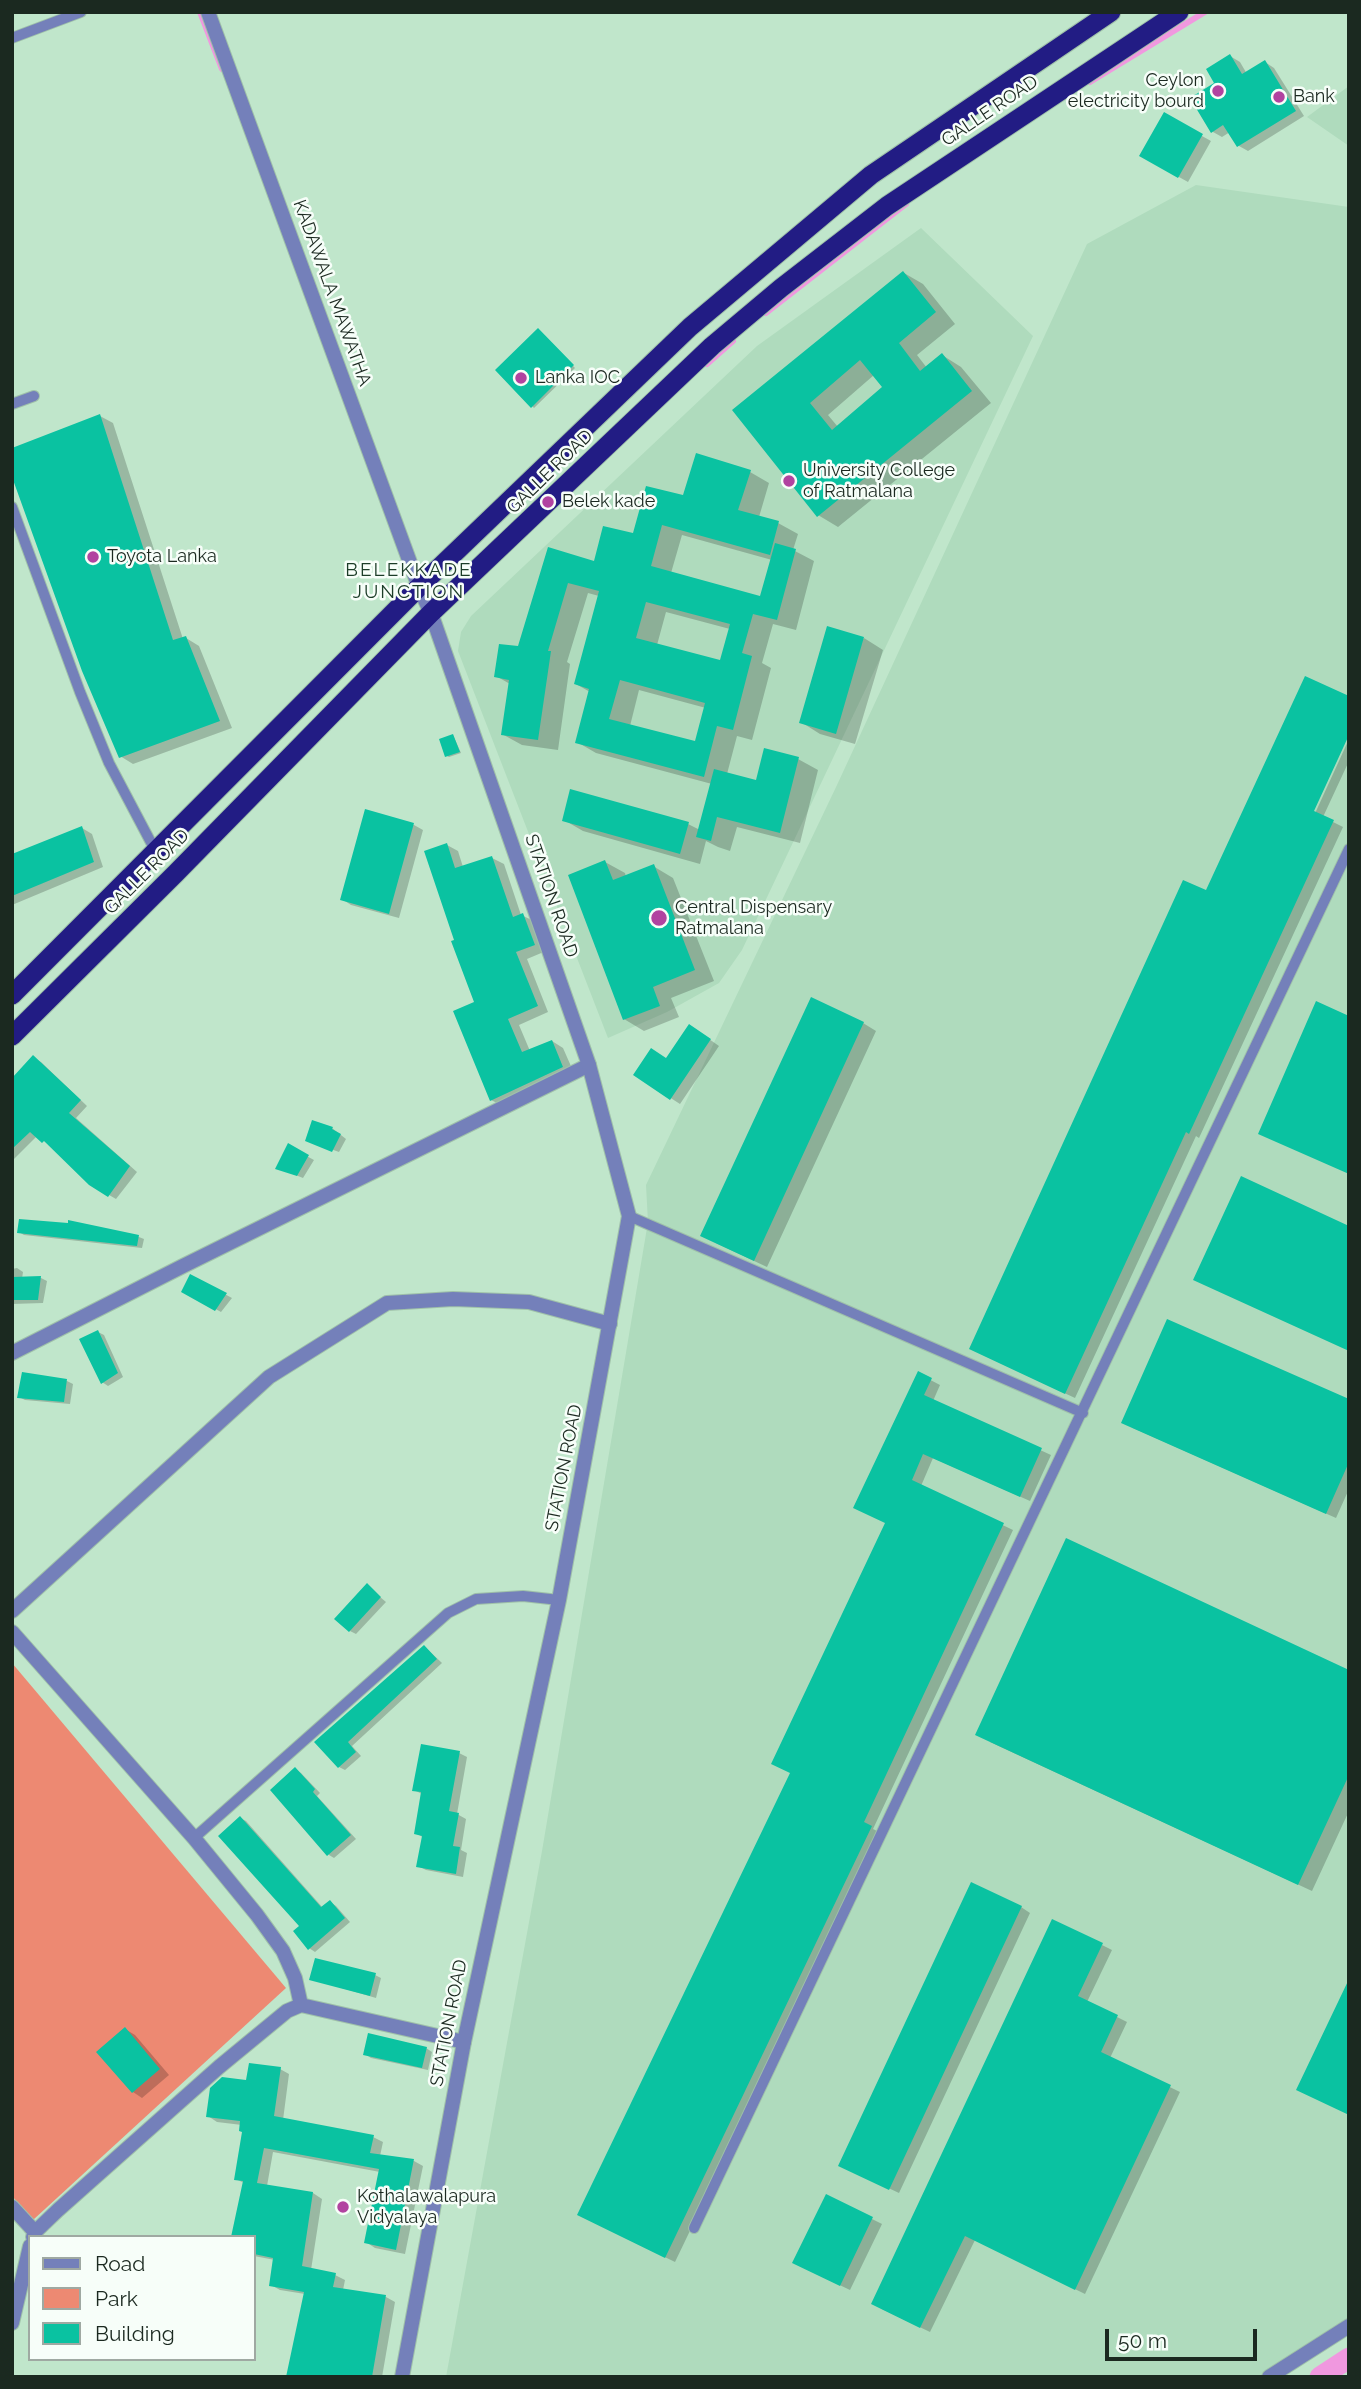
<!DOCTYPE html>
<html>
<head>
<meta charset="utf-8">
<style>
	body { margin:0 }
	#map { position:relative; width:1361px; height:2389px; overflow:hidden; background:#c0e6cb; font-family:Raleway,sans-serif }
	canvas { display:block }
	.frame { position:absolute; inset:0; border:14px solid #1b2920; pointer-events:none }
	.legend { position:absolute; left:28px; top:2235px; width:228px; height:126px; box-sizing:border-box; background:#f7fef9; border:2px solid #9fa9a2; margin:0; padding:9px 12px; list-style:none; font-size:21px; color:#1b2920 }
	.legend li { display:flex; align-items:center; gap:14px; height:35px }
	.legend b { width:35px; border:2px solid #9fa9a2 }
	.scale { position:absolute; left:1105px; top:2329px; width:152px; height:32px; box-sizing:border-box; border:4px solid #1b2920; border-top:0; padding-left:9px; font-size:21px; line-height:24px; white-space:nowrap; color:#1b2920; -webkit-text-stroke:5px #f7fef9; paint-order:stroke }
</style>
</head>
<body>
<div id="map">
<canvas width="1361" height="2389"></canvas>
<div class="frame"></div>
<ul class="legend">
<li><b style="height:9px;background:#7480ba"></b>Road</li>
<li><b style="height:19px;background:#ed8972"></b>Park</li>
<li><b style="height:19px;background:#0ac2a1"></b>Building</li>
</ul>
<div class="scale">50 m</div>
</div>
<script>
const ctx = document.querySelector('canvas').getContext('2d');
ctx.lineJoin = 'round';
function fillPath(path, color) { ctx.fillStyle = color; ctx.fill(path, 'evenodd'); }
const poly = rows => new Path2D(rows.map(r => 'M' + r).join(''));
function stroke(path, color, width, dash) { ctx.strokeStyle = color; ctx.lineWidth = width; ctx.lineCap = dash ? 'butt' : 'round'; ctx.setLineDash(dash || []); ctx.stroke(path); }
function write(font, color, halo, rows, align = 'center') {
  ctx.font = font + ' Raleway,sans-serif'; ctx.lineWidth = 5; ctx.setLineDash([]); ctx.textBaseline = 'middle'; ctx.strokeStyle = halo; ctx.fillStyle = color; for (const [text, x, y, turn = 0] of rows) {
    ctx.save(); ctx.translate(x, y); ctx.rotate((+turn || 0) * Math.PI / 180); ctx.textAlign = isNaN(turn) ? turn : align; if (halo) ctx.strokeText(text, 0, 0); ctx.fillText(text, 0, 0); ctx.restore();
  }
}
const built = poly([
	[1349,86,1349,146,1307,117],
	[1196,185,1349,207,1349,2328,1274,2377,446,2377,542,1851,648,1222,646,1185,837,785,1087,244],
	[921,228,1033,336,742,950,719,983,667,1012,608,1038,458,651,461,632,471,616,757,346]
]);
const green = poly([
	[12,1663,286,1988,33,2220,12,2196]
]);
const shadow = poly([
	[1230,56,1240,62,1247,74,1265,62,1274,68,1304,116,1248,151,1239,146,1230,132,1222,137,1213,132,1216,83],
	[1164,115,1211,141,1188,182,1141,156],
	[904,273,923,284,955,324,917,355,927,368,942,355,961,367,991,403,838,527,818,515,734,411],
	[874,375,884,387,838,427,828,415],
	[540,332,575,368,534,408,532,406],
	[100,416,113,423,183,639,186,638,199,646,232,728,133,764,120,756],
	[750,472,769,483,759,517,778,523,798,534,793,550,814,561,796,630,773,624,762,663,771,668,752,740,737,736,727,774,757,783,798,759,818,770,800,843,737,827,730,851,718,847,706,841,700,864,583,831,564,820,688,824,700,830,712,784,596,753,577,742,590,692,576,684,599,596,588,593,567,662,570,664,558,750,522,745,502,734,510,684,496,676,519,648,549,550,595,564,684,498],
	[682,535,772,560,761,598,671,573],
	[666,612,730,629,722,662,657,645],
	[639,690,706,708,696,743,630,726],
	[864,638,883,650,855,744,820,734,801,722],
	[453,735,461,753,449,757,447,756],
	[1349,739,1349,761,1323,817,1343,827,1199,1138,1196,1136,1075,1398,981,1354,1309,818,1312,820],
	[366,811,414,825,423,830,399,918,351,905,342,899],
	[82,828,92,834,103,867,12,905,12,856],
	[447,845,458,851,463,867,492,858,504,864,521,915,534,921,546,951,527,959,548,1012,519,1025,530,1051,552,1041,563,1048,574,1073,503,1106,491,1100,477,1003,456,941],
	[605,862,625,873,626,877,653,866,673,878,714,981,671,998,679,1017,644,1031,624,1019],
	[863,1023,876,1031,767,1267,716,1243],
	[699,1032,719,1046,680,1104,635,1075,667,1060],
	[33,1058,41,1062,87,1106,76,1118,137,1172,116,1199,90,1184,52,1146,37,1136,12,1161,12,1081],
	[313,1122,332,1128,346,1139,339,1152,311,1142],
	[288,1146,314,1160,303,1178,278,1168],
	[69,1225,139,1237,144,1239,142,1248,24,1235,19,1232],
	[17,1268,23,1272,22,1279,41,1278,47,1281,43,1303,12,1304,12,1269],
	[191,1276,232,1298,221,1312,183,1291],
	[98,1332,104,1335,123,1377,108,1386,102,1382],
	[24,1374,67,1381,73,1384,70,1404,25,1400,19,1397],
	[919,1374,940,1385,933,1401,1051,1455,1030,1501,933,1458,921,1486,1013,1530,873,1829,881,1833,675,2262,589,2220,792,1773,887,1523],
	[1349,1401,1349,1489,1336,1518,1133,1428],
	[367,1586,386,1602,356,1634,350,1631],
	[425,1647,442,1663,352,1746,361,1756,345,1770,339,1767,317,1742],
	[1349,1672,1349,1811,1312,1891,990,1742],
	[459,1753,467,1757,457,1814,466,1819,461,1850,467,1853,463,1877,426,1870,418,1866,424,1838,416,1833,422,1794,414,1790],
	[295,1769,301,1773,320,1793,317,1796,356,1839,334,1858,329,1855],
	[240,1818,246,1821,323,1908,330,1902,336,1906,350,1922,315,1952,309,1948,302,1926],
	[1021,1907,1030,1913,899,2193,850,2170],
	[1102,1945,1112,1950,1087,2002,1127,2022,1110,2058,1180,2092,1085,2294,975,2240,930,2332,882,2309],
	[375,1975,381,1978,376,1998,311,1979],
	[125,2029,135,2035,169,2075,142,2098,133,2092],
	[426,2048,432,2052,428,2070,371,2058,365,2054],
	[280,2069,289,2074,283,2120,373,2137,383,2142,380,2156,414,2161,423,2166,405,2254,375,2248,366,2242,380,2172,273,2152,267,2186,313,2193,322,2199,311,2270,335,2275,345,2280,343,2290,386,2297,395,2302,382,2377,288,2377,305,2294,280,2290,271,2285,275,2260,254,2256,254,2237,244,2183,236,2179,244,2132,242,2125,217,2122,208,2116,248,2082],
	[826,2196,882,2224,850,2290,804,2268]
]);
const stream = poly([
	[200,12,222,69],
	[1090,82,1205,12],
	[766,313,906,204],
	[707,364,733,341]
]);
const canal = poly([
	[1320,2377,1349,2358]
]);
const building = poly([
	[1230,54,1242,74,1265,60,1296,111,1237,147,1223,125,1211,133,1190,98,1214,83,1206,69],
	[1164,112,1203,134,1178,178,1139,156],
	[903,271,936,312,899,343,920,371,942,353,972,391,817,517,732,410],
	[860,360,882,387,832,430,810,403],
	[538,328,574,365,531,408,495,370],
	[100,414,173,640,186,636,220,721,119,758,82,671,12,477,12,448],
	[696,453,751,470,738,510,779,521,770,555,662,525,651,566,760,596,775,543,796,549,777,620,753,614,742,653,752,656,733,730,717,726,704,777,575,743,589,689,574,684,599,591,568,583,548,651,551,651,538,740,501,735,509,680,494,677,499,644,518,646,548,547,594,561,603,526,633,533,646,486,683,495],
	[646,602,730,624,720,660,636,638],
	[620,680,705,703,695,741,609,719],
	[827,626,864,637,836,734,799,723],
	[1305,676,1349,696,1349,735,1314,811,1334,820,1189,1134,1186,1132,1065,1394,969,1349,1183,880,1206,890],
	[453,734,460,752,445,757,439,739],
	[764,748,799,757,780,833,717,817,711,841,696,837,714,769,756,780],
	[570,789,689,822,680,854,562,821],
	[365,809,414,823,389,914,340,900],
	[82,826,94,862,12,896,12,854],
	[447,843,455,868,492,856,513,917,523,913,535,945,516,952,538,1006,508,1019,522,1052,552,1040,563,1067,490,1101,453,1011,474,1002,451,941,454,940,424,851],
	[605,860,613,880,654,864,695,970,653,987,660,1006,623,1020,568,875],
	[811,997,864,1022,754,1261,700,1236],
	[1316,1001,1349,1016,1349,1174,1258,1134],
	[689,1024,711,1039,670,1100,633,1075,651,1048,666,1058],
	[33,1055,81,1100,69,1113,130,1166,108,1197,89,1185,44,1141,42,1143,30,1132,12,1149,12,1078],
	[312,1120,333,1127,332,1129,341,1134,332,1152,305,1141],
	[288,1143,309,1155,297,1176,275,1169],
	[1241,1176,1349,1226,1349,1351,1193,1280],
	[19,1219,68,1223,68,1220,139,1235,137,1246,17,1233],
	[190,1274,227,1293,215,1311,181,1292],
	[41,1276,38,1300,12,1300,12,1277],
	[1167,1319,1349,1399,1349,1462,1326,1514,1121,1423],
	[98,1330,118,1373,101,1384,79,1339],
	[918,1371,932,1378,924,1395,1042,1448,1020,1497,923,1454,912,1480,1004,1523,864,1822,872,1826,665,2258,577,2215,790,1773,771,1764,885,1523,853,1508],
	[22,1372,67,1379,64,1402,17,1398],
	[1066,1538,1349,1670,1349,1775,1298,1885,975,1735],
	[367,1583,381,1597,349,1632,334,1619],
	[424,1645,437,1659,348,1742,356,1752,338,1768,314,1742],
	[421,1744,460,1751,449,1811,459,1813,453,1846,460,1847,456,1874,416,1867,422,1836,414,1834,421,1792,412,1791],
	[295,1767,315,1789,313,1792,351,1835,327,1856,270,1790],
	[240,1816,321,1907,330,1900,345,1918,308,1950,293,1931,299,1926,218,1836],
	[971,1882,1022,1906,889,2190,838,2166],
	[1052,1919,1103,1943,1078,1996,1118,2015,1101,2052,1171,2085,1075,2290,965,2236,920,2328,871,2304],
	[315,1958,376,1973,370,1996,309,1980],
	[1349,1979,1349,2115,1296,2090],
	[125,2027,160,2069,132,2093,96,2052],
	[368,2033,427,2047,422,2068,363,2055],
	[249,2063,281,2067,274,2116,374,2135,370,2153,414,2159,396,2250,364,2243,379,2169,264,2148,257,2183,313,2192,302,2266,336,2273,333,2287,386,2295,372,2377,286,2377,304,2292,269,2286,273,2258,254,2254,254,2237,231,2237,243,2181,234,2180,242,2132,239,2131,240,2121,206,2117,210,2088,222,2077,246,2080],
	[826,2194,873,2217,840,2286,792,2263]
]);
const service = poly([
	[12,38,81,12],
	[12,404,34,396],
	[12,507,80,692,109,763,156,852],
	[629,1216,1083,1413],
	[194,1838,448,1613,476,1599,523,1596,559,1600],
	[694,2228,1349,849]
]);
const minor = poly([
	[208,12,419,587],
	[12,1353,183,1266,589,1065],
	[12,1611,269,1377,387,1303,453,1299,529,1302,610,1324],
	[12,1632,194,1838,257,1915,283,1951,295,1978,301,2005],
	[12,2207,35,2232],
	[33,2237,35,2232,58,2210,219,2067,287,2011,301,2005,464,2042],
	[12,2323,30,2246],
	[1269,2377,1349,2326]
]);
const tertiary = poly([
	[402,2377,464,2042,559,1600,629,1216,589,1065,431,613,419,587]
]);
const trunk = poly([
	[12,995,419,587,690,327,871,175,1111,12],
	[12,1036,176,873,431,613,712,346,781,288,887,206,1179,12]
]);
const markers = [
	[1218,91,7,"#b143a0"],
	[1279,97,7,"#b143a0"],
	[521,378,7,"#b143a0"],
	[789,481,7,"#b143a0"],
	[548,502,7,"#b143a0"],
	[93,557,7,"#b143a0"],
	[659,918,9,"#b143a0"],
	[343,2207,7,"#b143a0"]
];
const poiNames = [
	["Ceylon",1204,81,"right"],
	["electricity bourd",1204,102,"right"],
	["Bank",1293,97],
	["Lanka IOC",535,378],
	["University College",803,471],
	["of Ratmalana",803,492],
	["Belek kade",562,502],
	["Toyota Lanka",107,557],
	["Central Dispensary",675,908],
	["Ratmalana",675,929],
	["Kothalawalapura",357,2197],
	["Vidyalaya",357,2218]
];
const streetNames = [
	["GALLE ROAD",990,111,-34],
	["KADAWALA MAWATHA",332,293,70],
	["GALLE ROAD",550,472,-44],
	["GALLE ROAD",147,872,-45],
	["STATION ROAD",551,896,71],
	["STATION ROAD",564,1468,-79],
	["STATION ROAD",449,2023,-79]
];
const neighbourhoodNames = [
	["BELEKKADE",409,570],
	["JUNCTION",409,592]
];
fillPath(built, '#afdbbd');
fillPath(green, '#ed8972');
fillPath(shadow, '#0003');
stroke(stream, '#f098df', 6);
stroke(canal, '#f098df', 21);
fillPath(building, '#0ac2a1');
stroke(service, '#9fc0a9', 12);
stroke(minor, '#9fc0a9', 16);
stroke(tertiary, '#9fc0a9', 16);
stroke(trunk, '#9fc0a9', 21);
stroke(service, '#7480ba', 10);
stroke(minor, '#7480ba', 14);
stroke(tertiary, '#7480ba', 14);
stroke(trunk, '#221c84', 19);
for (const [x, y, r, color] of markers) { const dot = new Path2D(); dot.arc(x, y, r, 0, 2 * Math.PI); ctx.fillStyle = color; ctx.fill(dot); stroke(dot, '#f7fef9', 2.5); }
write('18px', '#1b2920', '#f7fef9', poiNames, 'left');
write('18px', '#1b2920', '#f7fef9', streetNames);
ctx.letterSpacing = '2px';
write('19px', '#1c3d28', '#f7fef9', neighbourhoodNames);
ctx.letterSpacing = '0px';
</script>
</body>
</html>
